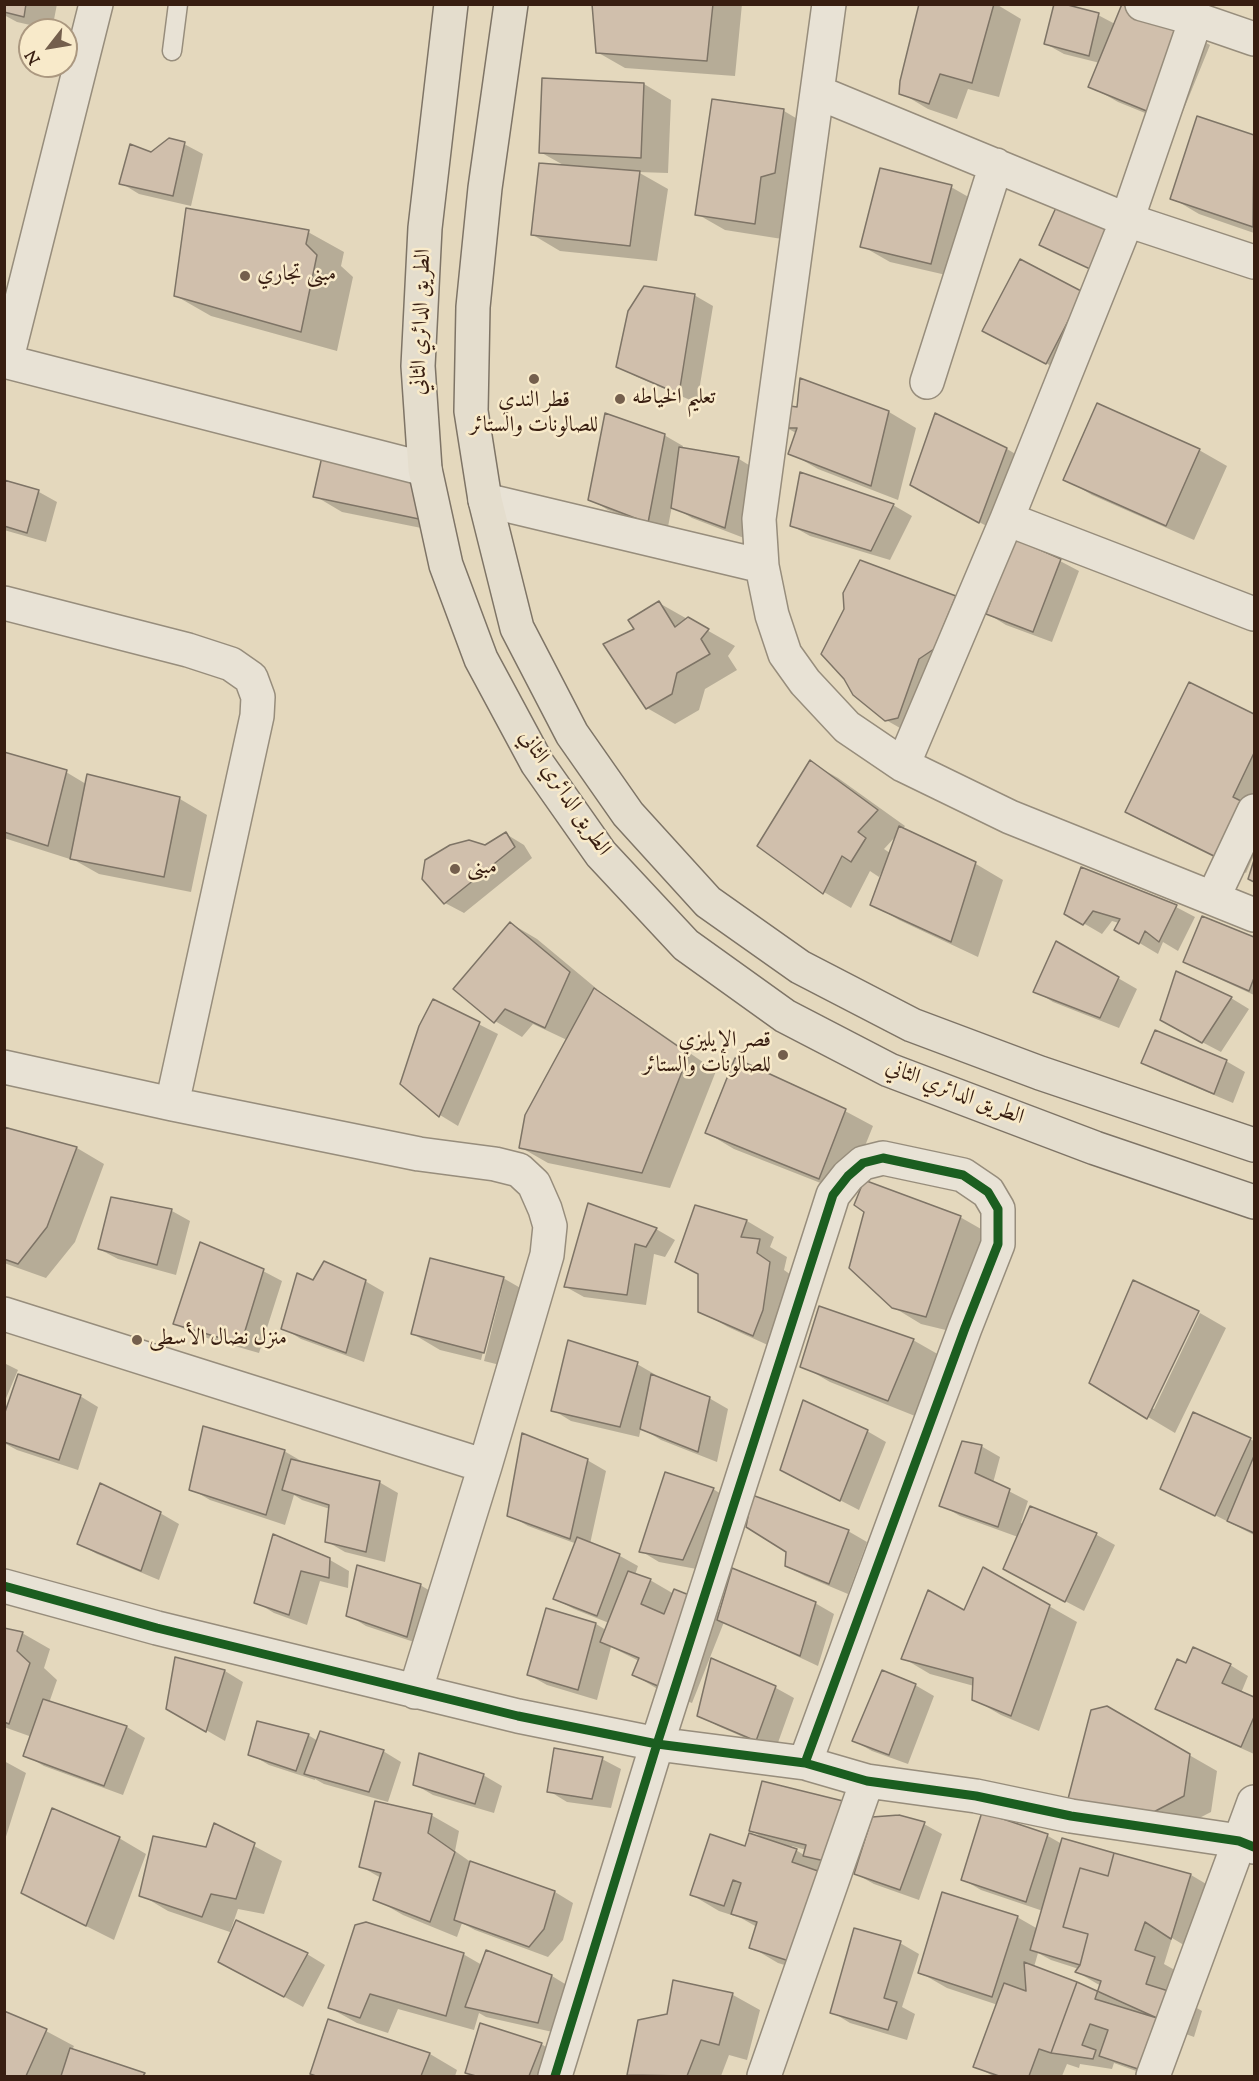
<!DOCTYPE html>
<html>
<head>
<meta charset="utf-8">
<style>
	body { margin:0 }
	#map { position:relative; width:1259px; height:2081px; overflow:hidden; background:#e4d8bd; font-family:"Sorts Mill Goudy",serif }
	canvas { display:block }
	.frame { position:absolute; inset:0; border:6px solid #381e11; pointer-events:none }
	.north { position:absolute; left:18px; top:18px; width:60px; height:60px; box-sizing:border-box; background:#f8eaca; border:2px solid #ab9880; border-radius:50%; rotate:239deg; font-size:16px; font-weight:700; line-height:24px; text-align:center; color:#381e11 }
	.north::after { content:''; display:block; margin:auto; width:21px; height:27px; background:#745f4d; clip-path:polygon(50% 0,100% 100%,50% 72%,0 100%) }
</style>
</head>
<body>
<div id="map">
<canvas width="1259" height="2081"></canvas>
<div class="frame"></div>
<div class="north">N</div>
</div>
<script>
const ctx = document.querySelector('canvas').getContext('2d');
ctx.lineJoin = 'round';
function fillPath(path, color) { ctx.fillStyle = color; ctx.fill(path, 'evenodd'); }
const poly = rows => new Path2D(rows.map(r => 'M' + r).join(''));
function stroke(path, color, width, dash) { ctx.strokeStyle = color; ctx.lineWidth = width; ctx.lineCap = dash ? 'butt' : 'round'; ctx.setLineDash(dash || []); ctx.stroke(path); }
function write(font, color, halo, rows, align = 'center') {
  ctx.font = font + ' "Sorts Mill Goudy",Amiri,serif'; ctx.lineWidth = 5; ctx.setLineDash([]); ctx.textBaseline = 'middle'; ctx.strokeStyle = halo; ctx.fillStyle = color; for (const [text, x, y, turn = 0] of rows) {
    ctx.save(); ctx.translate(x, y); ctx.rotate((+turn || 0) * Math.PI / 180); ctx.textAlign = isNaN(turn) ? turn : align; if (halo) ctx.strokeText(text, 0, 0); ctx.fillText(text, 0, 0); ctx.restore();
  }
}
const shadow = poly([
	[4,4,57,4,52,30,17,22,4,15],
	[594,4,742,4,735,76,625,68,597,52],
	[921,4,996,4,1021,19,999,97,968,89,957,119,928,109,901,93],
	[1098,15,1115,24,1182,30,1210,45,1177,126,1118,102,1090,86,1100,63,1064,54,1046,44],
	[644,84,671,100,668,173,638,172,668,189,657,261,560,251,533,235,567,167,540,152],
	[713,100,784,111,811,127,782,239,725,230,697,214],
	[1198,118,1254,137,1254,233,1199,214,1172,198],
	[184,144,203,154,191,206,139,194,121,183,151,154],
	[951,187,979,203,959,278,890,262,862,246],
	[308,232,344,252,341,266,353,277,337,351,211,316,176,296],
	[694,295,713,306,697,403,637,377,618,367],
	[1100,304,1065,373,1003,341],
	[798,409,889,412,916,428,898,500,818,469,790,453,796,433,785,427],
	[936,415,1007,449,1034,465,1007,537,940,501],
	[664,435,683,446,682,449,739,459,757,470,744,538,692,518,672,506,667,532,608,510,590,499],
	[328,436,446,533,342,512,315,496],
	[1199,450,1227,466,1194,540,1092,495,1065,479],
	[4,482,39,492,57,502,46,542,4,530],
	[893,505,912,516,890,560,810,536,792,526],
	[1060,561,1079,571,1052,642,1006,625,988,614],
	[955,597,983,613,914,736,886,720,855,694],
	[659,603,735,646,728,656,737,670,705,689,699,710,675,724,647,708,636,630],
	[1190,684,1254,716,1254,855,1246,873,1155,828,1127,812],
	[4,754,66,772,86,784,88,776,180,799,207,815,191,892,99,874,76,861,4,838],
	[810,762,838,778,905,826,902,830,976,864,1003,880,978,957,899,920,872,904,882,871,879,877,870,871,851,908,824,892,759,846],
	[897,835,890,853,884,849],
	[506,834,524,845,532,858,464,913,445,903,485,846],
	[1082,869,1176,907,1195,917,1178,951,1163,942,1158,954,1116,929,1119,923,1112,921,1102,934,1066,913],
	[1203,918,1254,939,1254,995,1204,972,1185,961],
	[510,923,537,939,597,989,596,991,621,1006,716,1071,670,1188,548,1163,520,1147,567,1040,533,1024,522,1037,495,1021],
	[1057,943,1137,989,1119,1028,1053,1002,1035,991],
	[1231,998,1249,1009,1221,1052,1181,1031],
	[433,1001,498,1034,458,1126,440,1115],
	[736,1060,845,1111,873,1126,846,1193,734,1149,707,1133],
	[1226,1061,1245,1072,1233,1103,1162,1073,1143,1063],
	[4,1129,77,1148,104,1164,75,1242,46,1278,4,1263],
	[112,1199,172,1211,190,1221,176,1275,118,1259,99,1249],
	[866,1211,960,1217,988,1233,954,1332,921,1324,893,1307],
	[747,1221,774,1237,770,1247,787,1257,784,1270,797,1279,781,1351,728,1327,700,1311],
	[656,1229,675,1240,665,1257,654,1254,646,1305,584,1297,566,1287],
	[263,1271,282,1281,259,1353,193,1334,174,1323],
	[503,1278,531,1294,512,1368,484,1361,503,1284,500,1284,481,1360,440,1350,413,1334],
	[314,1281,365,1281,384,1292,364,1362,301,1339,283,1328],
	[1200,1313,1226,1328,1175,1433,1091,1383,1154,1409],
	[913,1340,941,1356,915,1416,830,1382,802,1366],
	[4,1363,18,1370,4,1403],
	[637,1364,656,1375,655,1377,709,1398,728,1409,717,1462,661,1440,641,1428,639,1437,571,1421,553,1410],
	[80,1396,98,1407,78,1470,17,1450,4,1443,4,1420],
	[1194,1414,1254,1441,1254,1535,1162,1488],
	[867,1431,886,1442,859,1510,801,1480],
	[981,1446,1000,1457,993,1483,1028,1501,1021,1523,1023,1524,1030,1508,1097,1535,1115,1545,1084,1611,1023,1579,1018,1537,960,1516,941,1505],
	[284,1451,303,1462,379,1482,398,1493,385,1562,345,1552,326,1541,330,1509,302,1500,294,1495,285,1525,210,1500,191,1489],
	[587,1460,606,1471,590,1544,620,1556,638,1566,635,1575,650,1580,674,1594,698,1600,721,1613,815,1603,834,1614,818,1666,724,1622,692,1703,661,1691,634,1675,639,1661,611,1647,597,1700,547,1685,529,1675,547,1610,596,1624,606,1630,609,1623,574,1609,555,1599,577,1544,528,1526,509,1515],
	[713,1489,731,1500,702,1570,659,1562,641,1551],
	[160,1513,179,1524,159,1580,97,1554,78,1543],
	[848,1531,867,1542,848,1594,805,1576,786,1566],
	[274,1536,330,1560,349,1571,348,1588,320,1581,307,1625,274,1613,256,1602],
	[984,1569,1077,1622,1039,1731,1001,1715,973,1699,974,1686,930,1674,903,1658,965,1612],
	[420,1585,439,1596,426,1646,366,1626,348,1615],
	[4,1629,22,1633,50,1649,44,1668,57,1680,49,1703,127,1727,145,1738,123,1795,44,1766,25,1755,32,1737,4,1727],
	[176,1659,225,1671,243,1682,225,1741,168,1708],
	[713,1660,776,1688,794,1698,775,1751,718,1726,699,1715],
	[1187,1665,1230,1665,1248,1676,1241,1693,1254,1699,1254,1754,1176,1719,1157,1708],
	[915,1685,934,1696,908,1764,872,1751,854,1741],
	[1107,1708,1217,1771,1211,1812,1174,1831,1097,1814],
	[308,1735,318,1741,383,1751,401,1762,388,1802,324,1784,315,1779,315,1780,269,1765,250,1754],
	[602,1759,621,1769,611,1808,567,1802,549,1791],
	[4,1761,26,1773,4,1843],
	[483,1775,502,1786,494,1813,433,1795,414,1784],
	[763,1782,845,1888,817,1975,778,1963,751,1947,757,1927,741,1918,719,1911,692,1895,746,1848,764,1839,751,1830],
	[792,1846,806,1850,804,1855,791,1847],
	[983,1814,1048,1836,1062,1844,1114,1854,1191,1875,1218,1891,1199,1954,1172,1938,1164,1964,1182,1974,1175,1995,1202,2011,1194,2037,1175,2030,1150,2076,1114,2063,1112,2069,1080,2064,1079,2068,1067,2064,1062,2076,993,2076,975,2066,998,2005,947,1988,919,1972,1017,1917,1038,1929,1043,1911,981,1890,962,1879],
	[1038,1953,1051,1960,1079,1969,1077,1972,1101,1986,1099,1993,1034,1967],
	[431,1815,459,1831,455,1851,472,1863,555,1892,573,1903,563,1940,548,1957,475,1930,462,1923,457,1937,403,1915,375,1899,381,1878,360,1866],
	[924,1824,942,1834,919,1900,874,1884,856,1874],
	[215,1825,282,1861,264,1914,238,1909,230,1932,168,1911,141,1895,207,1849],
	[119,1838,146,1854,114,1940,50,1908],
	[900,1943,919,1954,902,2007,915,2014,907,2040,850,2023,832,2012],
	[307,1954,325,1965,303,2007,239,1972],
	[463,1954,482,1965,552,1976,570,1987,557,2033,486,2017,479,2013,474,2030,398,2009,388,2033,357,2023,330,2008],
	[674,1982,733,1995,760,2010,747,2060,729,2055,721,2076,632,2076,628,2074,668,2015],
	[4,2013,46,2031,74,2046,72,2050,148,2076,4,2076],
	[541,2044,560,2055,552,2076,474,2076,467,2072],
	[430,2054,457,2070,455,2076,317,2076,311,2073]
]);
const building = poly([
	[4,4,26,4,24,17,4,12,4,4],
	[592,4,713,4,707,61,596,53,592,4],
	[919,4,994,4,972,83,940,74,929,104,899,94,900,81,919,4],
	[1054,4,1064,4,1099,13,1089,56,1044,44,1054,4],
	[1122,4,1183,28,1149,112,1088,87,1122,4],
	[542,78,644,83,641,158,539,153,542,78],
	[712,99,784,109,775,173,761,177,755,224,695,215,712,99],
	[1197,116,1254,135,1253,227,1170,199,1197,116],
	[169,138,185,142,173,196,119,184,130,144,151,152,169,138],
	[539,163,640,171,630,246,531,235,539,163],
	[880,168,952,185,931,264,860,247,880,168],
	[1059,201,1110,225,1090,269,1039,245,1059,201],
	[186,208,309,230,306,244,317,255,301,332,174,296,186,208],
	[1020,259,1083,292,1046,364,982,331,1020,259],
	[644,286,695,294,679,394,616,367,628,311,644,286],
	[800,378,889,411,871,486,788,454,797,428,784,428,783,405,797,407,800,378],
	[1097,403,1200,449,1166,526,1063,480,1097,403],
	[605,413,665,434,648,523,588,500,605,413],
	[935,413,1007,448,979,523,910,485,935,413],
	[327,434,415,459,419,519,313,497,327,434],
	[679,447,739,457,725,528,671,508,679,447],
	[800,472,894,504,871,551,790,526,800,472],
	[4,480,39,490,27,533,4,526,4,480],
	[1013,538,1061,559,1033,632,986,614,1013,538],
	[860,560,956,596,934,649,919,659,898,718,885,721,853,695,844,679,821,654,844,609,843,593,860,560],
	[659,601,675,627,688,617,709,629,701,639,710,654,677,673,672,694,646,709,603,644,634,629,628,620,659,601],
	[1189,682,1254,714,1254,753,1233,797,1245,803,1218,858,1125,812,1189,682],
	[4,752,67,770,48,846,4,832,4,752],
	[810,760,878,810,858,832,866,838,851,862,842,856,823,894,757,846,810,760],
	[87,774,180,797,164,877,70,859,87,774],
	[899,826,976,862,951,942,870,905,899,826],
	[506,832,515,847,444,904,422,879,425,860,450,845,469,840,485,845,506,832],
	[1254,860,1254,882,1248,879,1254,860],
	[1081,867,1177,905,1159,942,1145,931,1139,944,1114,930,1120,919,1093,911,1083,925,1064,914,1081,867],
	[1202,916,1254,937,1254,978,1249,991,1183,962,1202,916],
	[510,922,570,972,545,1028,505,1009,494,1023,453,989,510,922],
	[1056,941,1119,977,1100,1018,1033,992,1056,941],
	[1176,971,1232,997,1202,1043,1160,1020,1176,971],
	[594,988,689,1054,642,1173,519,1148,525,1115,594,988],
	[433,999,480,1022,439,1117,400,1084,419,1026,433,999],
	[1155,1030,1227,1060,1214,1094,1141,1063,1155,1030],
	[735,1058,846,1109,819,1179,705,1133,735,1058],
	[4,1127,77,1147,47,1227,18,1264,4,1259,4,1127],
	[864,1180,961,1216,926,1317,892,1308,849,1268,864,1212,854,1205,864,1180],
	[111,1197,172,1209,157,1265,98,1249,111,1197],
	[588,1203,657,1228,646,1247,635,1244,627,1295,564,1287,588,1203],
	[695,1205,747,1220,741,1237,760,1239,757,1253,770,1262,763,1310,753,1336,698,1312,698,1274,675,1262,695,1205],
	[200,1242,264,1269,241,1344,173,1324,200,1242],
	[430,1258,504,1277,484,1353,411,1334,430,1258],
	[324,1261,366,1280,346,1353,281,1329,297,1273,313,1280,324,1261],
	[1133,1280,1199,1311,1147,1419,1089,1383,1133,1280],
	[819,1306,914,1339,888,1401,800,1367,819,1306],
	[568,1340,638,1362,620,1427,551,1411,568,1340],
	[18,1374,81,1395,59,1460,4,1442,4,1415,18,1374],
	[651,1374,710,1397,698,1452,640,1429,651,1374],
	[803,1400,868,1430,840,1501,780,1470,803,1400],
	[1193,1412,1251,1438,1215,1516,1160,1489,1193,1412],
	[203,1426,285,1450,266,1515,189,1490,203,1426],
	[522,1433,588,1459,570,1539,507,1516,522,1433],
	[962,1441,982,1445,975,1473,1010,1489,998,1527,939,1506,962,1441],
	[1254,1456,1254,1533,1227,1521,1254,1456],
	[291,1459,380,1481,366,1552,325,1542,329,1505,282,1490,291,1459],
	[665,1472,714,1488,683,1560,639,1552,665,1472],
	[100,1483,161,1512,141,1571,77,1544,100,1483],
	[752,1495,849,1530,829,1584,785,1566,786,1552,746,1527,752,1495],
	[1030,1506,1097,1533,1065,1602,1003,1569,1030,1506],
	[273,1534,330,1558,329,1578,301,1571,289,1615,254,1603,273,1534],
	[577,1537,620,1554,597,1616,553,1599,577,1537],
	[357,1565,421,1584,407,1637,346,1616,357,1565],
	[983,1567,1050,1605,1011,1716,972,1700,973,1678,901,1659,928,1590,964,1610,983,1567],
	[732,1568,816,1602,800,1656,717,1620,732,1568],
	[628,1571,651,1579,641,1604,664,1614,674,1589,699,1599,665,1689,632,1675,639,1658,600,1642,628,1571],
	[546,1608,596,1623,578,1690,527,1675,546,1608],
	[4,1628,23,1632,17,1651,30,1663,9,1724,4,1722,4,1628],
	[1193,1647,1231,1664,1222,1683,1254,1697,1254,1717,1241,1747,1155,1709,1177,1659,1186,1663,1193,1647],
	[175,1657,225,1670,206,1732,166,1709,175,1657],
	[711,1658,776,1686,756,1741,697,1716,711,1658],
	[882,1670,916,1684,889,1755,852,1741,882,1670],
	[43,1699,127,1726,104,1786,23,1756,43,1699],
	[1107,1706,1190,1754,1184,1796,1146,1816,1068,1799,1091,1710,1107,1706],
	[257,1721,309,1734,296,1771,248,1755,257,1721],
	[320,1731,384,1750,369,1792,304,1774,320,1731],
	[554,1748,603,1757,592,1799,547,1792,554,1748],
	[419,1753,484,1774,475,1804,413,1785,419,1753],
	[762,1781,843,1801,829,1862,803,1856,806,1845,749,1831,762,1781],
	[375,1801,432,1814,428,1833,455,1852,430,1922,373,1900,381,1873,359,1867,375,1801],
	[52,1808,120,1837,86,1926,21,1893,52,1808],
	[982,1812,1048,1834,1026,1902,961,1880,982,1812],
	[899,1815,925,1822,900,1890,854,1874,872,1817,899,1815],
	[214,1823,255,1843,236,1899,211,1894,202,1917,139,1896,153,1836,206,1847,214,1823],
	[749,1833,797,1849,792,1862,818,1871,789,1961,749,1948,757,1922,731,1914,741,1883,733,1880,724,1906,690,1895,710,1834,745,1846,749,1833],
	[1062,1838,1114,1853,1108,1876,1080,1868,1063,1927,1088,1934,1080,1965,1030,1950,1062,1838],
	[1114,1853,1191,1874,1171,1939,1145,1922,1135,1950,1155,1957,1146,1984,1175,1993,1157,2018,1095,1999,1101,1981,1075,1972,1080,1965,1088,1934,1063,1927,1080,1868,1108,1876,1114,1853],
	[470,1861,555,1891,544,1929,529,1947,454,1920,470,1861],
	[942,1892,1018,1916,992,1997,918,1973,942,1892],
	[236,1920,308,1953,284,1997,218,1962,236,1920],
	[366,1922,464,1953,446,2016,370,1994,360,2018,328,2008,355,1925,366,1922],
	[854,1928,901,1941,884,1998,897,2002,888,2030,830,2013,854,1928],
	[486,1950,552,1975,538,2023,465,2007,486,1950],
	[1024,1962,1077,1982,1051,2053,1039,2049,1029,2076,999,2076,973,2067,1004,1983,1026,1991,1024,1962],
	[673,1980,733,1993,719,2045,701,2040,687,2076,627,2075,638,2020,667,2014,673,1980],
	[1077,1982,1157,2018,1138,2069,1099,2056,1108,2030,1090,2024,1082,2045,1096,2050,1093,2059,1051,2053,1077,1982],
	[4,2011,47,2029,26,2076,4,2076,4,2011],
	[328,2019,430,2053,421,2076,316,2076,310,2074,328,2019],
	[480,2023,542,2043,529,2076,476,2076,465,2073,480,2023],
	[70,2048,145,2073,143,2076,61,2076,70,2048]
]);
const service = poly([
	[172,51,178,4]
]);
const minor = poly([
	[829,4,759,519,762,566,772,615,785,654,805,682,847,727,903,765,1010,817,1254,915],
	[1142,4,1196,19,1254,39],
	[817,92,1127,220,1254,262],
	[4,361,425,469],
	[6,362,96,4],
	[927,382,996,165],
	[485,500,762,566],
	[1007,519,1254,614],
	[4,603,188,650,231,664,251,678,258,697,257,716,172,1104],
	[903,765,1007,519,1127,220,1196,19],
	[1213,898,1254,811],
	[4,1067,172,1104,419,1154,495,1164,519,1170,534,1184,545,1209,550,1226,547,1255,485,1466,415,1692],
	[4,1314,485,1466],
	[4,1586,157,1628,518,1716,657,1744,805,1763,867,1781,976,1796,1071,1816,1239,1841,1254,1847],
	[555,2076,657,1744,833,1195,848,1176,863,1163,883,1158,963,1175,988,1192,998,1209,998,1244,965,1328,805,1763],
	[764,2076,867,1781]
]);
const tertiary = poly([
	[1153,2076,1254,1802]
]);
const primary = poly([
	[451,4,425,228,418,366,425,469,446,565,481,659,537,763,601,854,686,945,785,1016,889,1070,1095,1148,1254,1202],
	[511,4,485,188,473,307,471,411,485,500,517,628,572,734,628,814,708,902,800,967,912,1025,1040,1073,1254,1145]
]);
const cycleway = poly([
	[4,1586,157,1628,518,1716,657,1744,805,1763,867,1781,976,1796,1071,1816,1239,1841,1254,1847],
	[555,2076,657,1744,833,1195,848,1176,863,1163,883,1158,963,1175,988,1192,998,1209,998,1244,965,1328,805,1763]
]);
const markers = [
	[245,276,6,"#745f4d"],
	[534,379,6,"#745f4d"],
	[620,399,6,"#745f4d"],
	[455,869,6,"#745f4d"],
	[783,1055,6,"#745f4d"],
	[137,1340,6,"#745f4d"]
];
const poiNames = [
	["مبنى تجاري",257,276],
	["تعليم الخياطه",632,399],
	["قطر الندي",534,402,"center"],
	["للصالونات والستائر",534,427,"center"],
	["مبنى",467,869],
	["قصر الإيليزي",771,1042,"right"],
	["للصالونات والستائر",771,1067,"right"],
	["منزل نضال الأسطى",149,1340]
];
const streetNames = [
	["الطريق الدائري الثاني",423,322,-88],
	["الطريق الدائري الثاني",563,794,56],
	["الطريق الدائري الثاني",954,1094,21]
];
fillPath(shadow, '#0003');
fillPath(building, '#d0bfac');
stroke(building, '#7e7466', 1.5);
stroke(service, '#978d7c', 21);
stroke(minor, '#978d7c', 36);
stroke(tertiary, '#978d7c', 36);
stroke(primary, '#7e7466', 36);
stroke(service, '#e8e2d5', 18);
stroke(minor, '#e8e2d5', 33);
stroke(tertiary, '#e8e2d5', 33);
stroke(primary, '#e4ddcd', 33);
stroke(cycleway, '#1b5e20', 9);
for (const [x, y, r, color] of markers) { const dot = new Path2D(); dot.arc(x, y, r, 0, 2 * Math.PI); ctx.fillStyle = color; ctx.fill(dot); stroke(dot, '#f8eaca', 2); }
write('22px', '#381e11', '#f8eaca', poiNames, 'left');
write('22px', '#381e11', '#f8eaca', streetNames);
</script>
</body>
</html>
